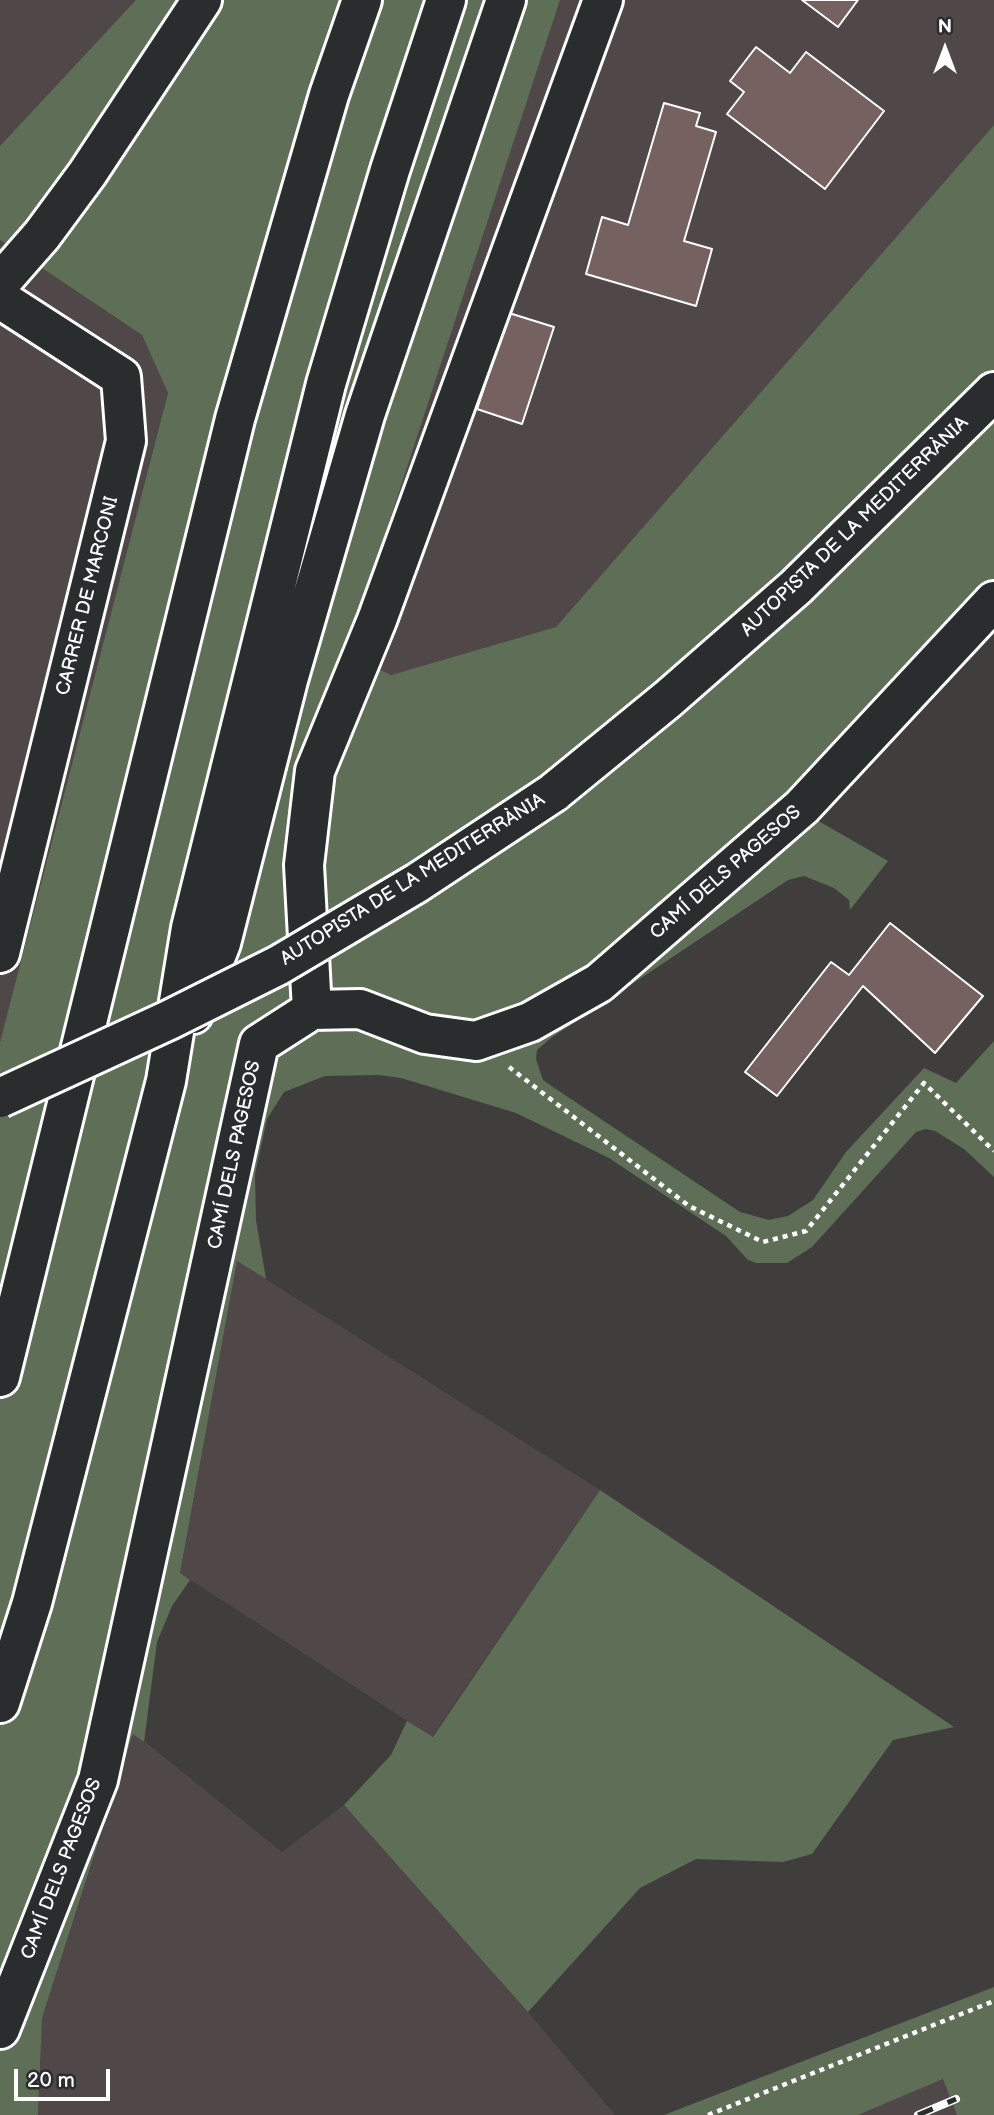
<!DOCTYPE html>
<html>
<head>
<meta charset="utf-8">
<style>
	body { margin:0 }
	#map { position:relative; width:994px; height:2115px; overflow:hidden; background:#403d3d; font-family:"Balsamiq Sans",sans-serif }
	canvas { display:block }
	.north { position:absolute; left:910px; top:14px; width:70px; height:70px; -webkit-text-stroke:5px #2a2d2e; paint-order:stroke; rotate:0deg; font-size:19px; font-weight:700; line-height:28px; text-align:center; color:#fff }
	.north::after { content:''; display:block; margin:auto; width:24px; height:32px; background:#fff; clip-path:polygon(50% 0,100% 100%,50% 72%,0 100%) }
	.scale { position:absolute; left:14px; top:2069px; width:96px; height:32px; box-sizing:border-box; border:4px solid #fff; border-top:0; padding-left:9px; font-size:21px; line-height:24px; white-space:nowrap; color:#fff; -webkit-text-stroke:5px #2a2d2e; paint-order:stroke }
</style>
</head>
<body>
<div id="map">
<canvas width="994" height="2115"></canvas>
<div class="north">N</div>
<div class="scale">20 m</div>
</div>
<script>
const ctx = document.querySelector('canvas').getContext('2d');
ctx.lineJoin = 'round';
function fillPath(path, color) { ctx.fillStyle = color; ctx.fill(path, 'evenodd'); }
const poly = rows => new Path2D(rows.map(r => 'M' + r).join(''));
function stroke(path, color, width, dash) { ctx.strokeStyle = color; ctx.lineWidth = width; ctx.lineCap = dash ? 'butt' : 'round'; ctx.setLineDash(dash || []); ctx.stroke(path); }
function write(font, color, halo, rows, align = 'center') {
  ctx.font = font + ' "Balsamiq Sans",sans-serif'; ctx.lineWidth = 6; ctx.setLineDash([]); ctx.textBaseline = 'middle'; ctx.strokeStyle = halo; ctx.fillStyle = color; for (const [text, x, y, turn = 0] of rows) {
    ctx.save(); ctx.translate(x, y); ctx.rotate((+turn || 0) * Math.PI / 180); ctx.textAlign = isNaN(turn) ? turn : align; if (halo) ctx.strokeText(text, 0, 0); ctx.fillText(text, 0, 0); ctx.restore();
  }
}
const built = poly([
	[0,0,136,0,0,146],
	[560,0,994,0,994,125,556,627,391,675,346,654],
	[0,240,142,335,168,393,0,1042],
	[237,1261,600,1490,432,1737,180,1573],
	[134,1733,282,1852,344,1805,528,2012,615,2115,38,2115,42,2018],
	[943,2079,957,2115,858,2115]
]);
const green = poly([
	[136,0,560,0,346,654,391,675,556,627,994,125,994,626,815,819,888,861,850,910,849,900,834,888,804,876,788,880,551,1038,537,1050,536,1059,543,1080,553,1087,740,1212,769,1220,788,1216,813,1200,846,1152,924,1068,956,1083,994,1041,994,1177,964,1149,935,1131,926,1129,916,1132,812,1247,787,1263,756,1263,748,1260,726,1236,609,1158,516,1113,401,1078,379,1075,325,1076,284,1092,267,1119,255,1174,256,1220,266,1279,237,1261,180,1573,190,1580,172,1606,157,1642,144,1742,133,1734,42,2018,38,2115,0,2115,0,1042,168,393,142,335,0,240,0,146],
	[600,1490,954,1727,893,1740,812,1854,783,1862,696,1859,640,1888,528,2012,344,1805,391,1755,407,1721,433,1737],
	[994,1987,994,2115,957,2115,943,2079,858,2115,664,2115]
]);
const building = poly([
	[802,0,858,0,838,27,802,0],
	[756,47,790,73,806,52,884,111,825,189,727,114,744,92,730,81,756,47],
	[664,103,700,113,696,126,716,132,684,241,712,249,696,306,586,274,602,217,628,225,664,103],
	[509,313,554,327,522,424,477,409,509,313],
	[890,923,983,996,935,1053,863,986,777,1096,745,1072,831,962,849,975,890,923]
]);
const path = poly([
	[509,1067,689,1206,763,1242,806,1231,924,1083,994,1151],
	[708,2115,994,2001]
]);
const minor = poly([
	[0,299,121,377,126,441,0,953],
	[312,1010,304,865,315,771,377,620,603,0],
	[0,2029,98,1780,259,1044,312,1010,360,1009,425,1034,476,1041,530,1022,599,983,802,807,994,601]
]);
const highway = poly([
	[0,283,42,235,87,174,202,0],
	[553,793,668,699,796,587,994,392],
	[193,1014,221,943,288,680,365,415,506,0],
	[0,1377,235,419,329,95,362,0],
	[0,1703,32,1603,166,1081,191,928,326,384,390,170,446,0]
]);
const rail = poly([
	[918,2115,956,2099]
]);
const highwayBridge = poly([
	[0,1098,169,1020,279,965,417,883,553,793]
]);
const streetNames = [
	["AUTOPISTA DE LA MEDITERRÀNIA",855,527,-44],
	["CARRER DE MARCONI",88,596,-76],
	["CAMÍ DELS PAGESOS",726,873,-41],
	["AUTOPISTA DE LA MEDITERRÀNIA",413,880,-32],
	["CAMÍ DELS PAGESOS",235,1155,-78],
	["CAMÍ DELS PAGESOS",62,1869,-69]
];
fillPath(built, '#504848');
fillPath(green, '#5f6e57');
fillPath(building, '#746160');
stroke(building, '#fff', 2);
stroke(minor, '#fff', 44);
stroke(highway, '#fff', 44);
stroke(path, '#fff', 4.5, [5, 5]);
stroke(minor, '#2a2d2e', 38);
stroke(highway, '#2a2d2e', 38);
stroke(rail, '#fff', 8);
stroke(rail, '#2a2d2e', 5, [16]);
stroke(highwayBridge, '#fff', 44, []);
stroke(highwayBridge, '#2a2d2e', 38);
write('19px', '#fff', '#2a2d2e', streetNames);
</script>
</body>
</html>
